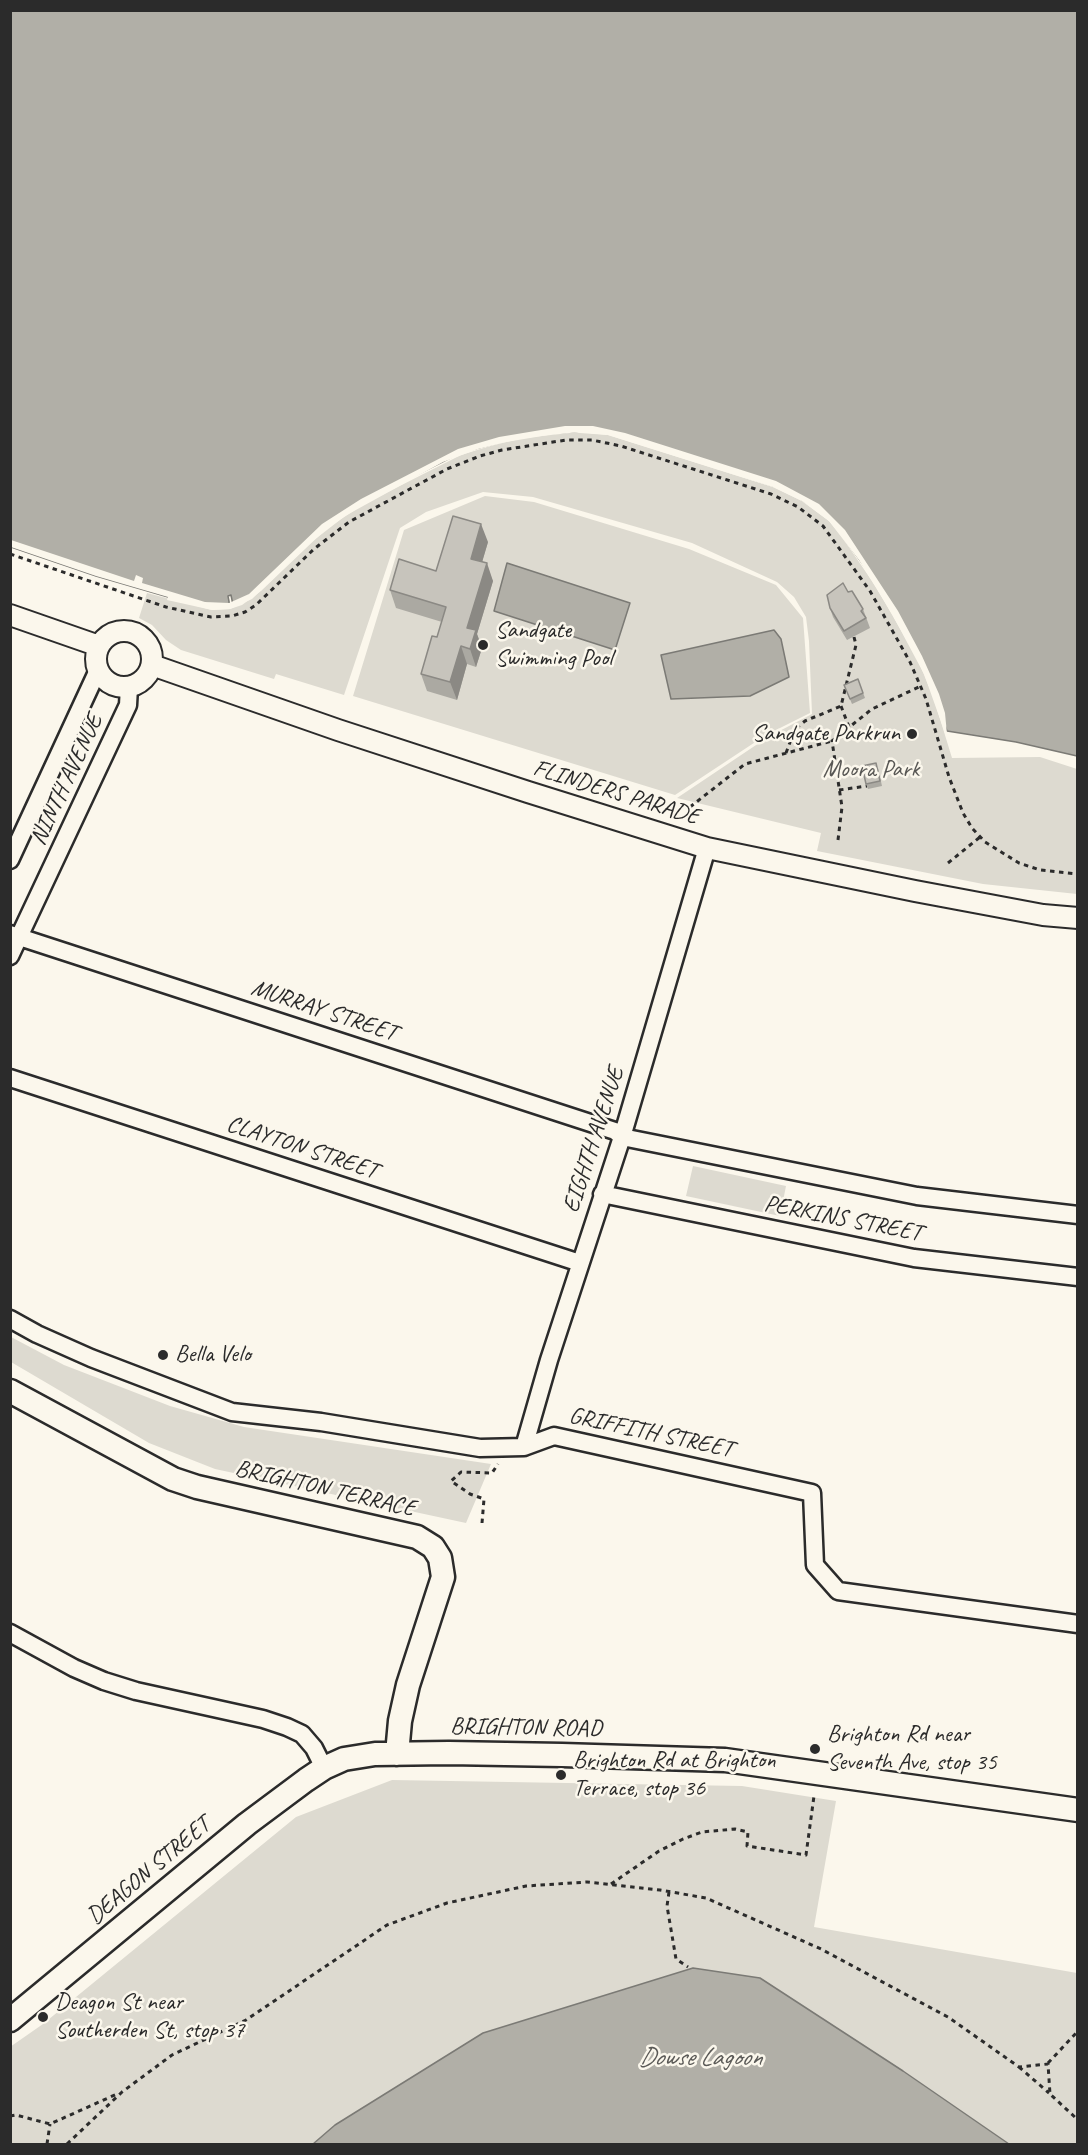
<!DOCTYPE html>
<html>
<head>
<meta charset="utf-8">
<style>
	body { margin:0 }
	#map { position:relative; width:1088px; height:2155px; overflow:hidden; background:#fbf7ec; font-family:Caveat,sans-serif }
	canvas { display:block }
	.frame { position:absolute; inset:0; border:12px solid #2b2b2b; pointer-events:none }
</style>
</head>
<body>
<div id="map">
<canvas width="1088" height="2155"></canvas>
<div class="frame"></div>
</div>
<script>
const ctx = document.querySelector('canvas').getContext('2d');
ctx.lineJoin = 'round';
function fillPath(path, color) { ctx.fillStyle = color; ctx.fill(path, 'evenodd'); }
const poly = rows => new Path2D(rows.map(r => 'M' + r).join(''));
function stroke(path, color, width, dash) { ctx.strokeStyle = color; ctx.lineWidth = width; ctx.lineCap = dash ? 'butt' : 'round'; ctx.setLineDash(dash || []); ctx.stroke(path); }
function write(font, color, halo, rows, align = 'center') {
  ctx.font = font + ' Caveat,sans-serif'; ctx.lineWidth = 5; ctx.setLineDash([]); ctx.textBaseline = 'middle'; ctx.strokeStyle = halo; ctx.fillStyle = color; for (const [text, x, y, turn = 0] of rows) {
    ctx.save(); ctx.translate(x, y); ctx.rotate((+turn || 0) * Math.PI / 180); ctx.textAlign = isNaN(turn) ? turn : align; if (halo) ctx.strokeText(text, 0, 0); ctx.fillText(text, 0, 0); ctx.restore();
  }
}
const green = poly([
	[566,432,608,435,773,487,802,501,829,521,840,534,876,587,917,658,933,696,952,758,1040,757,1077,769,1077,894,983,884,817,851,821,833,677,798,768,737,812,714,809,641,806,617,794,597,777,582,692,543,533,497,483,492,426,512,400,528,344,695,276,674,274,679,181,650,166,640,152,625,139,618,147,593,212,610,230,609,242,605,261,591,326,529,364,504,461,455,500,443],
	[485,496,534,502,689,549,776,585,803,618,810,713,766,735,675,795,353,696,404,530],
	[693,1166,786,1186,780,1216,686,1196],
	[11,1337,64,1365,170,1406,244,1427,491,1464,466,1523,215,1469,149,1443,11,1362],
	[392,1780,742,1786,836,1801,814,1927,1077,1973,1077,2144,1009,2144,903,2071,693,1968,483,2033,335,2125,313,2144,11,2144,10,2047,43,2024,296,1817]
]);
const water = poly([
	[11,11,1077,11,1077,756,1016,742,947,731,926,673,878,585,830,519,789,491,624,437,593,430,523,436,460,453,363,502,325,527,260,589,233,605,231,595,228,596,230,607,168,597,96,576,11,547,11,11],
	[507,563,630,603,615,650,494,611,507,563],
	[774,630,781,639,789,677,750,696,671,699,661,655,774,630],
	[693,1968,760,1978,903,2071,1009,2144,313,2144,335,2125,483,2033,693,1968]
]);
const pier = poly([
	[565,426,593,426,625,433,776,481,819,504,845,530,898,611,922,656,939,694,945,713,947,734,945,733,924,674,892,614,859,560,829,521,802,501,773,487,608,435,579,432,523,438,478,449,443,462,345,516,309,544,252,599,230,609,212,610,167,600,168,597,96,576,11,547,11,540,134,581,136,575,143,578,142,583,205,602,229,603,249,594,322,524,361,499,458,449,499,437]
]);
const path = poly([
	[10,554,166,607,211,617,232,616,245,612,256,605,314,549,349,522,447,469,480,456,502,450,566,440,592,440,621,446,771,494,798,507,823,526,870,591,910,662,926,699,949,777,963,813,972,828,985,842,1019,863,1040,870,1078,874],
	[841,706,849,727],
	[786,753,795,729,805,721,841,706,856,645,854,637],
	[839,790,867,786],
	[690,807,745,764,832,741],
	[838,840,842,807,832,741,872,709,921,686],
	[948,863,980,837],
	[482,1523,484,1499,470,1494,451,1481,461,1472,492,1473,498,1464],
	[611,1884,659,1851,683,1839,702,1832,735,1829,748,1832,747,1846,806,1855,814,1796],
	[669,1892,667,1906,676,1959,688,1967],
	[1048,2063,1078,2031],
	[1019,2067,1049,2093],
	[10,2116,16,2115,50,2124,117,2094],
	[47,2144,50,2124],
	[67,2144,122,2092,172,2055,246,2020,387,1925,447,1903,526,1886,587,1882,660,1890,706,1898,821,1949,948,2017,1019,2067,1048,2064,1050,2094,1078,2120]
]);
const minor = poly([
	[10,860,98,670],
	[10,934,615,1131,622,1137,917,1196,1078,1215],
	[10,956,128,705,129,687],
	[10,1078,580,1263],
	[602,1194,914,1258,1078,1277],
	[10,1319,37,1334,91,1358,232,1412,321,1422,480,1448,524,1447,554,1436,812,1493,815,1565,838,1591,1078,1624],
	[524,1447,549,1360,622,1137,707,848],
	[10,1633,74,1668,104,1681,136,1691,263,1719,287,1727,302,1734,314,1748,324,1768]
]);
const tertiary = poly([
	[10,615,99,646],
	'96 659a28 28 0 1 1 56 0a28 28 0 1 1-56 0Z',
	[152,665,338,730,528,792,707,848,915,891,1043,915,1078,918]
]);
const secondary = poly([
	[10,1391,173,1479,197,1487,417,1537,433,1547,440,1558,443,1577,408,1685,400,1721,397,1754],
	[10,2020,247,1824,306,1780,324,1768,344,1759,375,1754,449,1753,562,1755,725,1760,1078,1810]
]);
const wall = poly([
	[488,542,482,562,493,581,477,634,482,648,476,667,467,664,457,700,427,691,421,674,437,637,442,622,396,608,390,590,436,571],
	[830,608,863,609,870,628,847,640,833,617],
	[858,679,865,698,852,704,844,685],
	[878,768,882,786,868,789,866,784]
]);
const shadedWall = poly([
	[481,524,488,542,478,576,471,559],
	[487,563,493,581,477,634,482,648,476,667,470,649,467,628],
	[461,646,467,664,457,700,450,682]
]);
const building = poly([
	[453,516,481,524,471,559,487,563,467,628,476,630,470,649,461,646,450,682,421,674,432,636,437,637,446,607,390,590,399,559,436,571,453,516],
	[843,583,848,592,852,591,863,609,861,611,866,618,844,631,830,608,827,595,843,583],
	[858,679,863,693,850,699,844,685,858,679],
	[876,763,880,781,866,784,862,766,876,763]
]);
const markers = [
	[483,645,6,"#2b2b2b"],
	[912,734,6,"#2b2b2b"],
	[163,1355,6,"#2b2b2b"],
	[815,1749,6,"#2b2b2b"],
	[561,1775,6,"#2b2b2b"],
	[43,2017,6,"#2b2b2b"]
];
const poiNames = [
	["Sandgate",495,631],
	["Swimming Pool",495,659],
	["Sandgate Parkrun",900,734,"right"],
	["Bella Velo",175,1355],
	["Brighton Rd near",827,1735],
	["Seventh Ave, stop 35",827,1763],
	["Brighton Rd at Brighton",573,1761],
	["Terrace, stop 36",573,1789],
	["Deagon St near",55,2003],
	["Southerden St, stop 37",55,2031]
];
const parkNames = [
	["Moora Park",871,770]
];
const streetNames = [
	["NINTH AVENUE",67,780,-65],
	["FLINDERS PARADE",616,793,17],
	["MURRAY STREET",324,1011,18],
	["EIGHTH AVENUE",594,1140,-72],
	["CLAYTON STREET",302,1148,18],
	["PERKINS STREET",843,1219,11],
	["GRIFFITH STREET",651,1433,12],
	["BRIGHTON TERRACE",325,1489,13],
	["BRIGHTON ROAD",526,1728,1],
	["DEAGON STREET",149,1871,-40]
];
const waterNames = [
	["Dowse Lagoon",700,2058]
];
fillPath(green, '#dddad0');
fillPath(water, '#b1afa7');
stroke(water, '#7b7a75', 1.5);
fillPath(pier, '#fbf7ec');
stroke(minor, '#2b2b2b', 21);
stroke(tertiary, '#2b2b2b', 24);
stroke(secondary, '#2b2b2b', 27);
stroke(path, '#2b2b2b', 3, [4.5, 4.5]);
stroke(minor, '#fbf7ec', 16);
stroke(tertiary, '#fbf7ec', 20);
stroke(secondary, '#fbf7ec', 22);
fillPath(wall, '#aba9a2');
fillPath(shadedWall, '#8b8984');
fillPath(building, '#c7c4bc');
stroke(building, '#8b8984', 1.5);
for (const [x, y, r, color] of markers) { const dot = new Path2D(); dot.arc(x, y, r, 0, 2 * Math.PI); ctx.fillStyle = color; ctx.fill(dot); stroke(dot, '#fbf7ec', 2); }
write('24px', '#2b2b2b', '#fbf7ec', poiNames, 'left');
write('24px', '#585754', '#fbf7ec', parkNames);
write('24px', '#2b2b2b', '#fbf7ec', streetNames);
write('italic 26px', '#5a5956', '#fbf7ec', waterNames);
</script>
</body>
</html>
